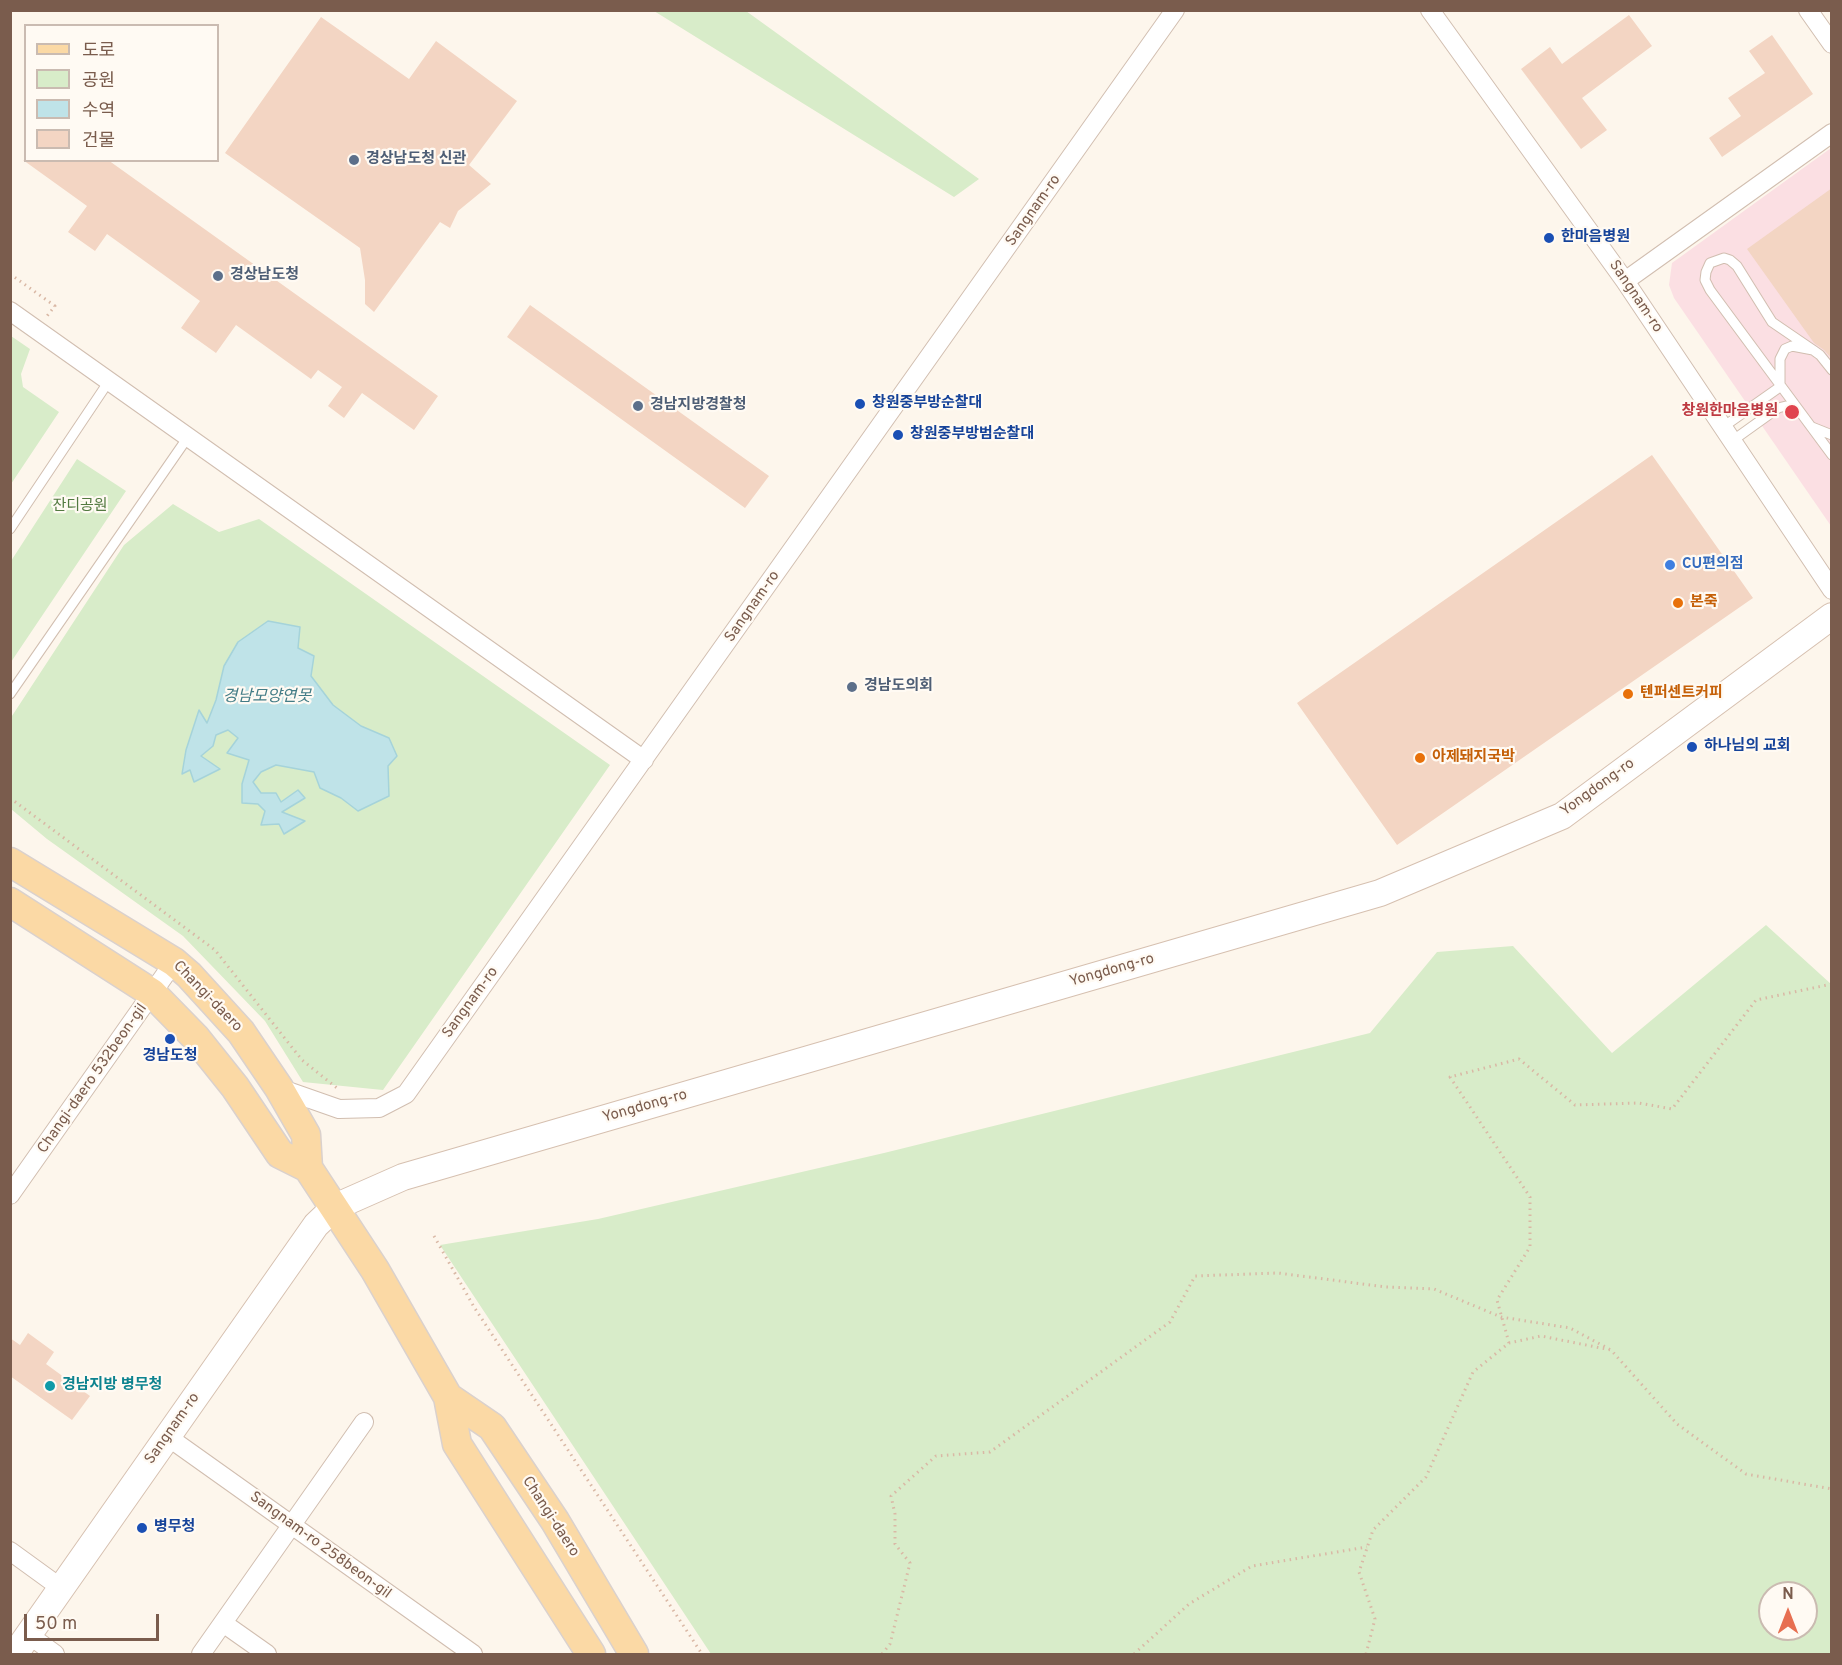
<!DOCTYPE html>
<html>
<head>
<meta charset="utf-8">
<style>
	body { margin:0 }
	#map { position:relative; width:1842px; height:1665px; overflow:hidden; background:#fdf6ec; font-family:Overpass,"Noto Sans KR",sans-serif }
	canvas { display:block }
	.frame { position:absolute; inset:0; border:12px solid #7a5c4d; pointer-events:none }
	.legend { position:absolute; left:24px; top:24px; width:195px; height:138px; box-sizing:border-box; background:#fffaf3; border:2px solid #cabbb1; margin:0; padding:8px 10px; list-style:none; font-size:18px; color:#7a5c4d }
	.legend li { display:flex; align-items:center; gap:12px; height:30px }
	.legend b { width:30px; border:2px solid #cabbb1 }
	.north { position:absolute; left:1758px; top:1581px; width:60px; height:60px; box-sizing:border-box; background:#fffaf3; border:2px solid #cabbb1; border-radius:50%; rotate:0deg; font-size:16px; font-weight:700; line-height:24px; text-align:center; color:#7a5c4d }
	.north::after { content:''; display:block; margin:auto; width:21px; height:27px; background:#e76f51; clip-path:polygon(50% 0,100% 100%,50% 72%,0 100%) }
	.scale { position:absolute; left:24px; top:1614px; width:135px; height:27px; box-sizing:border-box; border:3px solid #7a5c4d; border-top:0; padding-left:8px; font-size:18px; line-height:21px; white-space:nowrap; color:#7a5c4d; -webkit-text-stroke:4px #fffaf3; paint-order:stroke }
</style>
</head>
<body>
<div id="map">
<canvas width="1842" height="1665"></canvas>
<div class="frame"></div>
<ul class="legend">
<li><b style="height:8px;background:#fbd9a5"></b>도로</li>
<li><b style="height:16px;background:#d8ecc9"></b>공원</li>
<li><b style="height:16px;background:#bfe3e8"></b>수역</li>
<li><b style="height:16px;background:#f3d5c3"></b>건물</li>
</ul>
<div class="north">N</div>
<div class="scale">50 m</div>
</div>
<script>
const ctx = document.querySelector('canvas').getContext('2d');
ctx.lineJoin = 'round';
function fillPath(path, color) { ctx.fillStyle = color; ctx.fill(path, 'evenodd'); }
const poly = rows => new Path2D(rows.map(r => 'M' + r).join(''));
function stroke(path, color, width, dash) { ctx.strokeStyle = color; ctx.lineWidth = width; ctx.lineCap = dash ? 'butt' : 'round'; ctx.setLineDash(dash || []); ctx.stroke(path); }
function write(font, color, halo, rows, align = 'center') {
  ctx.font = font + ' Overpass,"Noto Sans KR",sans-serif'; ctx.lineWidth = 4.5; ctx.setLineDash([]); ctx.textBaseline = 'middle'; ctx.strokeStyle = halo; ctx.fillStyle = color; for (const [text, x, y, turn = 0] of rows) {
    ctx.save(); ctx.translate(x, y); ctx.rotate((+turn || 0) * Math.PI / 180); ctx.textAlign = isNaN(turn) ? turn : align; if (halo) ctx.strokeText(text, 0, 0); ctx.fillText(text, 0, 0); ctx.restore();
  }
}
const medical = poly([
	[1831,148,1831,526,1674,298,1669,285,1672,263]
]);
const green = poly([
	[654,11,746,11,979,179,954,197],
	[11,336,30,349,21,374,23,387,59,412,11,484],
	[77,459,126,491,11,662,11,561],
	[173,504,219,532,259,519,610,765,383,1090,303,1082,265,1021,183,936,47,839,11,809,10,719,124,545],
	[1766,925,1831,984,1831,1654,711,1654,440,1245,598,1219,884,1153,1370,1033,1437,952,1513,946,1612,1053],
	[1770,1593,1806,1593,1806,1629,1770,1629]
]);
const water = poly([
	[268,621,300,627,298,648,314,656,311,676,333,705,361,726,389,738,397,756,388,766,389,796,358,811,341,798,320,788,314,772,276,765,261,772,253,782,261,793,276,793,281,802,298,790,305,798,282,812,305,821,284,834,279,824,261,825,265,811,258,804,242,803,242,784,249,760,227,753,238,738,228,730,216,735,213,746,201,756,220,769,194,782,190,770,182,774,186,750,199,710,207,723,216,700,224,666,238,642,268,621]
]);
const building = poly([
	[1629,15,1652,46,1582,98,1607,130,1581,149,1521,69,1550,47,1562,64],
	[321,17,409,79,436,41,517,101,469,165,491,184,458,211,450,228,440,222,374,312,365,304,365,280,360,248,225,153],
	[1772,35,1813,94,1722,157,1709,138,1741,116,1728,98,1765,73,1749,51],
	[23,160,108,160,438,396,414,430,362,393,344,418,328,406,342,387,318,370,311,379,236,325,216,353,181,328,200,301,107,234,95,251,68,232,87,206],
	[1832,188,1832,359,1824,350,1814,343,1747,249],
	[530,305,769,476,745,508,507,337],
	[1652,455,1753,598,1397,845,1297,703],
	[28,1333,54,1352,46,1364,90,1396,72,1420,10,1376,10,1338,20,1345]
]);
const path = poly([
	[10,274,55,306,47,316],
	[10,798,215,950,302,1060,337,1088],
	[434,1236,474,1307,702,1654],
	[1509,1343,1497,1300,1530,1247,1530,1197,1450,1077,1519,1059,1575,1105,1639,1103,1672,1109,1756,1000,1832,984],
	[882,1654,890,1644,910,1563,895,1544,895,1514,891,1496,936,1456,990,1452,1170,1322,1195,1276,1278,1273,1386,1287,1434,1289,1501,1317,1570,1328,1611,1350],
	[1134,1654,1189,1604,1252,1566,1367,1547],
	[1366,1654,1375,1619,1359,1572,1373,1530,1426,1477,1473,1372,1509,1343,1541,1336,1611,1350,1677,1424,1746,1474,1832,1489]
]);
const lane = poly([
	[1813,350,1772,322,1737,266,1730,260,1724,258,1710,263,1706,272,1705,280,1710,290,1832,455],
	[1723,427,1777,389,1780,386,1780,359,1785,349,1792,346,1813,350,1820,355,1832,370],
	[1812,427,1832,435],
	[1732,441,1778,408,1786,406,1798,412],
	[10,529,109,381],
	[10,694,188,437]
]);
const street = poly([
	[1430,10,1625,281,1832,590],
	[1808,10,1832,44],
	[1625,281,1832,133],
	[10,311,644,760],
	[279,1088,339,1109,379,1108,406,1094,1175,10],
	[10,1195,174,962],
	[168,1437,473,1654],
	[10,1551,61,1588],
	[223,1623,267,1654],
	[29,1635,55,1654],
	[201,1654,364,1422]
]);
const secondary = poly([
	[15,1654,316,1225,335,1207,403,1177,1380,893,1562,816,1832,616]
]);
const primary = poly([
	[10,862,174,962,189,975,241,1032,279,1088,306,1135,308,1168],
	[10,902,152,993,195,1037,235,1087,280,1154,308,1168,375,1270,448,1397,457,1444,591,1654],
	[448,1397,492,1427,555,1521,634,1654]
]);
const markers = [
	[354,160,6,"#5c6f8a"],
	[1549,238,6,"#1a4fb4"],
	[218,276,6,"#5c6f8a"],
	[860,404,6,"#1a4fb4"],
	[638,406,6,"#5c6f8a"],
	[1792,412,8,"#e0444e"],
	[898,435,6,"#1a4fb4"],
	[1670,565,6,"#3f7fe0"],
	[1678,603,6,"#e8710a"],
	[852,687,6,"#5c6f8a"],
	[1628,694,6,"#e8710a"],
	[1692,747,6,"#1a4fb4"],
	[1420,758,6,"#e8710a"],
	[170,1039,6,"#1a4fb4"],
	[50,1386,6,"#0f9aa8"],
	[142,1528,6,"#1a4fb4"]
];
const serviceNames = [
	["경상남도청 신관",366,160],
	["경상남도청",230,276],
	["경남지방경찰청",650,406],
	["경남도의회",864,687]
];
const streetNames = [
	["Sangnam-ro",1034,211,-55],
	["Sangnam-ro",1635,297,56],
	["Sangnam-ro",753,607,-55],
	["Yongdong-ro",1598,788,-36],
	["Yongdong-ro",1112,971,-16],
	["Changi-daero",207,997,46],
	["Sangnam-ro",471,1003,-54],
	["Changi-daero 532beon-gil",93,1079,-55],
	["Yongdong-ro",645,1107,-16],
	["Sangnam-ro",173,1429,-55],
	["Changi-daero",550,1517,57],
	["Sangnam-ro 258beon-gil",320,1546,36]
];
const transitNames = [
	["한마음병원",1561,238],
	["창원중부방순찰대",872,404],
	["창원중부방범순찰대",910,435],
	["하나님의 교회",1704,747],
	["경남도청",170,1057,"center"],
	["병무청",154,1528]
];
const healthNames = [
	["창원한마음병원",1778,412]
];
const parkNames = [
	["잔디공원",80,507]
];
const shopNames = [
	["CU편의점",1682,565]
];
const foodNames = [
	["본죽",1690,603],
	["텐퍼센트커피",1640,694],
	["아제돼지국박",1432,758]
];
const cultureNames = [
	["경남지방 병무청",62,1386]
];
const waterNames = [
	["경남모양연못",267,698]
];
fillPath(medical, '#fbdfe3');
fillPath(green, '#d8ecc9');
fillPath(water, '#bfe3e8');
stroke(water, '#a5d3da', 1.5);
fillPath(building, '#f3d5c3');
stroke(lane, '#d1beb0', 11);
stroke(street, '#d1beb0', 20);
stroke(secondary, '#d6c0b0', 28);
stroke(primary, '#dad1cd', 31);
stroke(path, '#d9b8a5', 3, [1.5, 4.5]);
stroke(lane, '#fff', 9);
stroke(street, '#fff', 18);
stroke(secondary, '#fff', 26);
stroke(primary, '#fbd9a5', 28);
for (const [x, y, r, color] of markers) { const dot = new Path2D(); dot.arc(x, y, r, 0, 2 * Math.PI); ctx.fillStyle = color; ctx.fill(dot); stroke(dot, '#fffaf3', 2); }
write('bold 15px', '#4e5e75', '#fffaf3', serviceNames, 'left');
write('15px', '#7a5c4d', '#fffaf3', streetNames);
write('bold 15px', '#164399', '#fffaf3', transitNames, 'left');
write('bold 15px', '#be3a42', '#fffaf3', healthNames, 'right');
write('15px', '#537a41', '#fffaf3', parkNames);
write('bold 15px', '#366cbe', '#fffaf3', shopNames, 'left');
write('bold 15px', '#c56008', '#fffaf3', foodNames, 'left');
write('bold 15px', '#0d838f', '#fffaf3', cultureNames, 'left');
write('italic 16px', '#437c86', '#fffaf3', waterNames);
</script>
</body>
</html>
